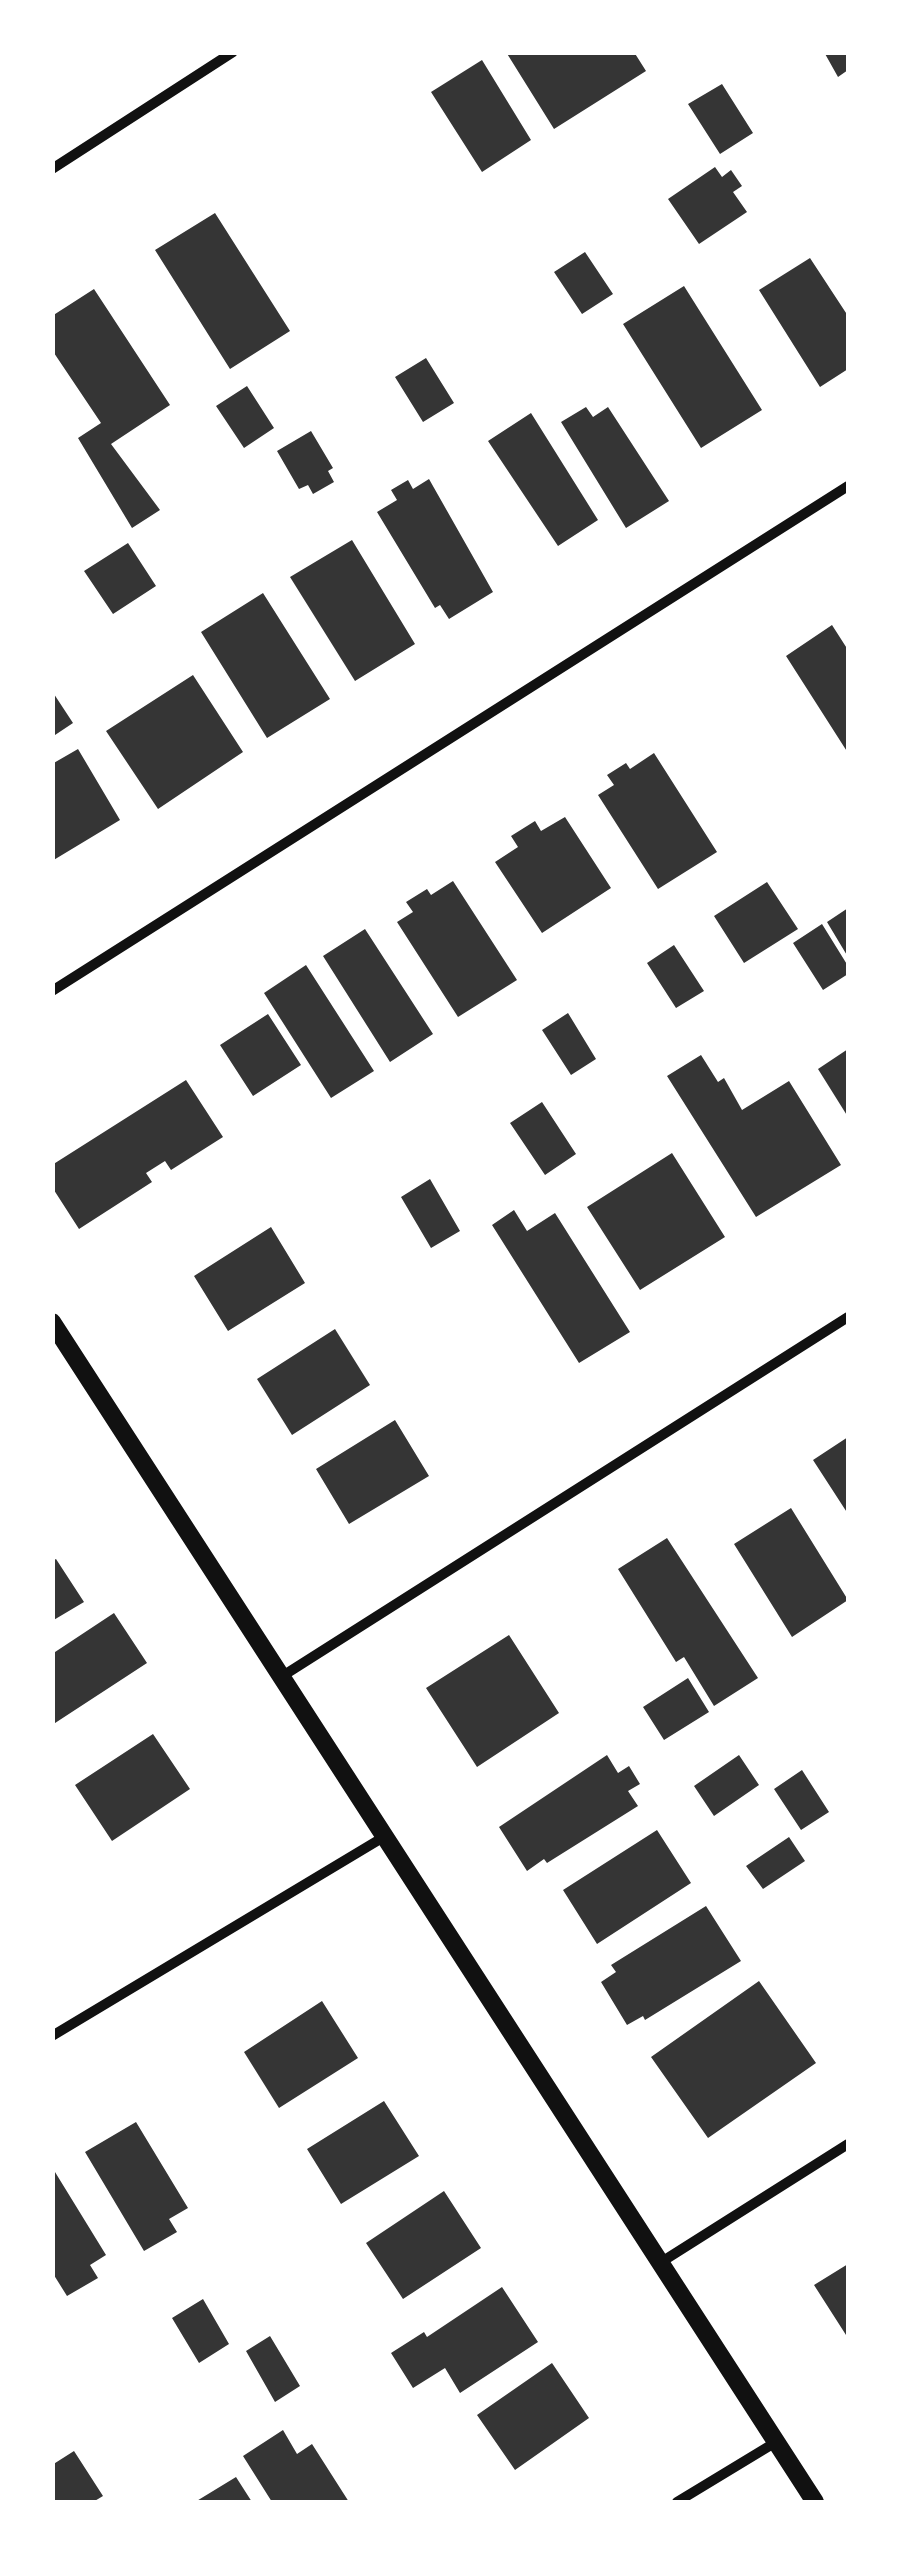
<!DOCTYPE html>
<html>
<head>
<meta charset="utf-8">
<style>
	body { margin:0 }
	#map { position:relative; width:901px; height:2555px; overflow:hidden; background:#fff; font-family:Signika,sans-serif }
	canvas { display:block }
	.frame { position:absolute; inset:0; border:55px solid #fff; pointer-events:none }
</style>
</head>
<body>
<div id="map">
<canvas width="901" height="2555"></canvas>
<div class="frame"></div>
</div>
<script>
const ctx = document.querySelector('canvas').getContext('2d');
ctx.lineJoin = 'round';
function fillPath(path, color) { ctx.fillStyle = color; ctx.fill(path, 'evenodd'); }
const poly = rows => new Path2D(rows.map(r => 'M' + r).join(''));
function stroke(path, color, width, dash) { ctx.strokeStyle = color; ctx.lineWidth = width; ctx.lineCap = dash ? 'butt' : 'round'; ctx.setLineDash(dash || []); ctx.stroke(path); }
const building = poly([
	[506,52,634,52,646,71,554,129],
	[824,52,848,52,848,70,838,77],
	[482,60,531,140,482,172,431,92],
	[722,84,753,133,720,154,688,104],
	[715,167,722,177,731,170,742,186,733,192,747,212,699,244,668,199],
	[215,213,290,331,230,369,155,250],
	[585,252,613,294,582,314,554,272],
	[810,258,848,316,848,369,820,387,759,290],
	[684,286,762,410,701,448,623,324],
	[94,289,170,405,111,444,160,510,132,528,78,438,101,423,52,350,52,316],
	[426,358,454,403,423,422,395,377],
	[247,386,274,428,244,448,216,406],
	[586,407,593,417,608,407,669,501,626,528,561,422],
	[531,413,598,520,558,546,488,441],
	[311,431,333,468,328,471,334,482,313,494,308,485,299,489,277,451],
	[429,479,493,592,449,619,440,605,435,608,377,512,397,500,391,490,408,480,413,489],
	[352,540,415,644,355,681,290,577],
	[128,543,156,586,113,614,84,571],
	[263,593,330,699,267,738,201,632],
	[832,625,848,650,848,753,786,656],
	[193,675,243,752,158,809,106,731],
	[52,691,73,723,52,737],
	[78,749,120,820,52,861,52,764],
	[654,753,717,852,658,889,598,795,614,785,607,775,626,763,630,769],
	[565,817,611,888,542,933,495,862,518,847,511,836,535,821,541,831],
	[453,881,517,980,458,1017,397,922,413,912,406,902,427,889,431,895],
	[767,882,798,929,744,963,714,916],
	[848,908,848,957,827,922],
	[822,924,848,966,848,974,823,990,793,943],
	[365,929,433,1034,390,1062,323,956],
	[674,945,704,991,676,1008,647,963],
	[306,965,374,1071,331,1098,264,993],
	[568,1013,596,1059,571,1075,542,1030],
	[268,1014,301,1065,253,1096,220,1045],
	[848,1049,848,1117,818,1069],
	[701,1055,718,1082,724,1078,742,1110,789,1081,841,1165,756,1217,667,1076],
	[186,1080,223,1137,171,1170,165,1161,146,1173,152,1182,79,1229,52,1187,52,1165],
	[542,1102,576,1154,545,1175,510,1123],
	[672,1153,725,1237,640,1290,587,1207],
	[430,1179,460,1231,431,1248,401,1197],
	[514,1210,527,1231,555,1213,630,1332,579,1363,492,1225],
	[271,1227,305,1283,228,1331,194,1276],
	[335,1329,370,1385,292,1435,257,1379],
	[395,1420,429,1476,349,1524,316,1469],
	[848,1437,848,1514,813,1460],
	[791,1508,848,1600,792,1637,734,1544],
	[667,1538,758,1678,714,1706,684,1657,676,1662,618,1569],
	[56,1559,84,1602,52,1621,52,1561],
	[114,1613,147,1663,52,1725,52,1654],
	[509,1635,559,1713,477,1767,426,1688],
	[688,1678,709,1712,664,1740,643,1707],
	[153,1734,190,1789,112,1841,75,1785],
	[607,1755,618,1773,629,1766,640,1784,628,1791,638,1806,547,1863,544,1859,527,1871,499,1827],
	[739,1755,759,1785,714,1816,694,1786],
	[802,1770,829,1812,801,1830,774,1789],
	[657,1830,691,1883,597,1944,563,1890],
	[789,1837,805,1861,763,1889,746,1866],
	[706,1906,741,1961,645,2020,643,2016,627,2025,601,1982,616,1972,611,1965],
	[759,1981,816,2063,708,2138,651,2057],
	[322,2001,358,2058,279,2108,244,2052],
	[384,2101,419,2156,341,2204,307,2149],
	[136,2122,188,2208,169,2219,177,2232,144,2251,85,2152],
	[55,2172,106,2255,90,2265,98,2278,67,2296,52,2272],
	[444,2191,481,2248,403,2299,366,2243],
	[848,2264,848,2333,846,2335,814,2285],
	[502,2287,538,2342,460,2393,445,2368,413,2388,391,2353,424,2332,427,2337],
	[203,2299,229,2344,199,2363,172,2318],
	[270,2336,300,2386,275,2402,246,2351],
	[552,2363,589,2418,515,2470,477,2415],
	[283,2430,297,2454,312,2444,349,2502,272,2502,243,2456],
	[74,2451,103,2496,93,2502,52,2502,52,2465],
	[236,2477,252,2502,195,2502]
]);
const minor = poly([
	[52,169,233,52],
	[52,991,848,486],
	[281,1677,848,1317],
	[52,2036,382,1838],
	[663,2261,848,2144],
	[677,2502,776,2442]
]);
const tertiary = poly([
	[52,1322,815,2502]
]);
fillPath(building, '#353535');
stroke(minor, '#111', 10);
stroke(tertiary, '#111', 18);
</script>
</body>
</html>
